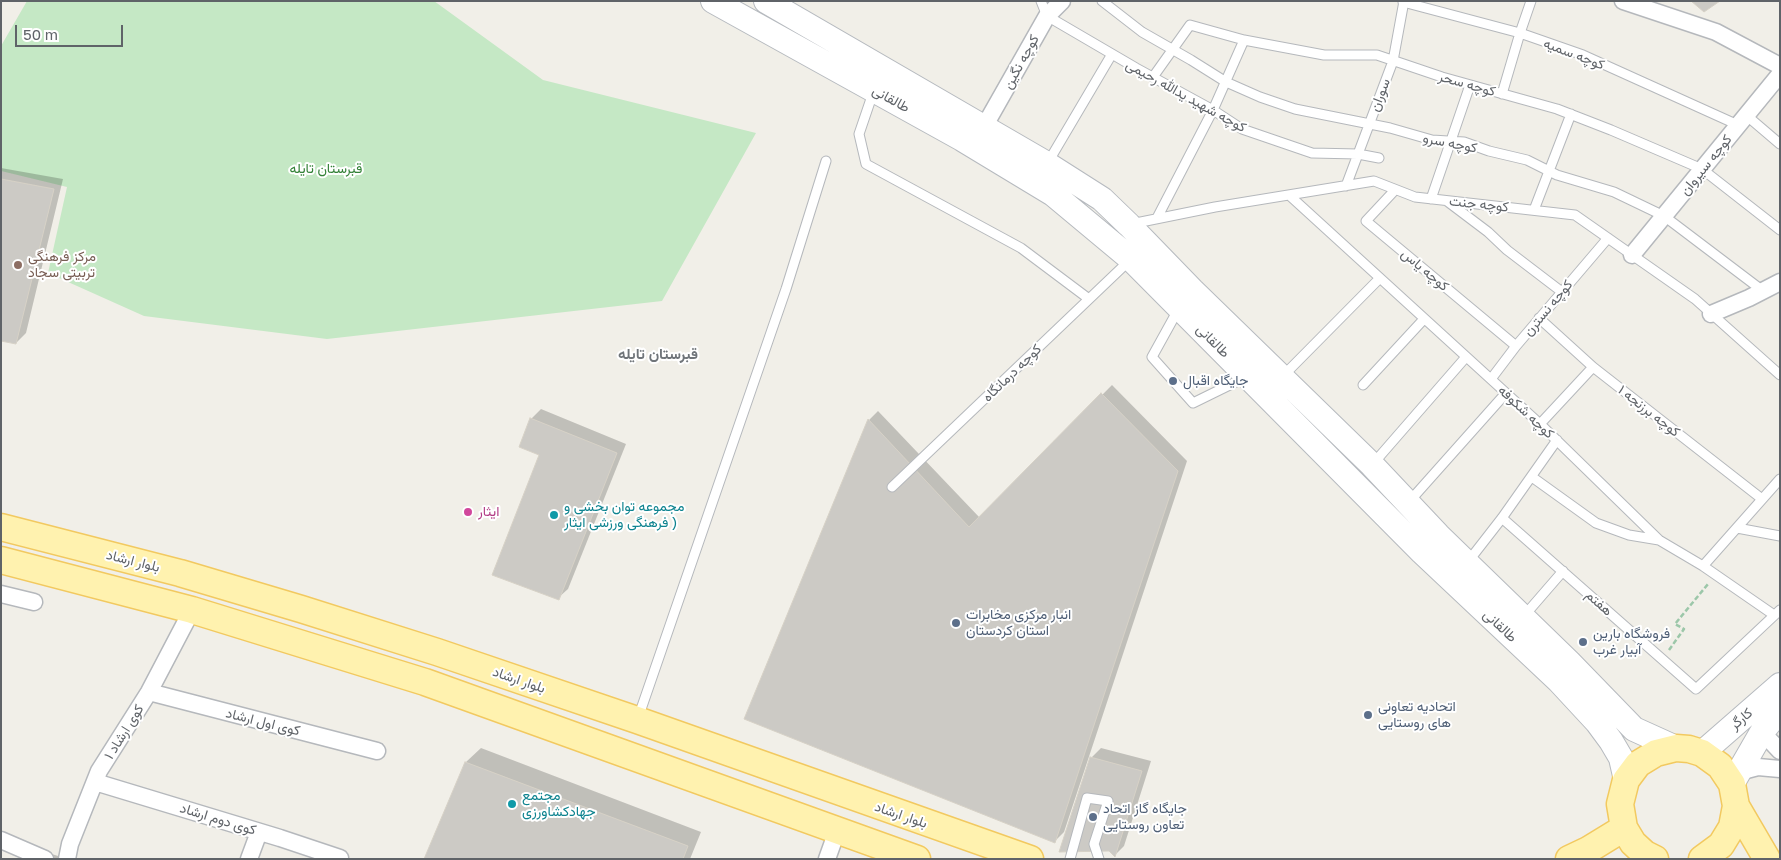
<!DOCTYPE html>
<html>
<head>
<meta charset="utf-8">
<style>
	body { margin:0 }
	#map { position:relative; width:1781px; height:860px; overflow:hidden; background:#f1efe8; font-family:"Golos Text",sans-serif }
	canvas { display:block }
	.frame { position:absolute; inset:0; border:2px solid #5f6368; pointer-events:none }
	.scale { position:absolute; left:15px; top:25px; width:108px; height:22px; box-sizing:border-box; border:2px solid #5f6368; border-top:0; padding-left:6px; font-size:15px; line-height:18px; white-space:nowrap; color:#5f6368; -webkit-text-stroke:4px #fff; paint-order:stroke }
</style>
</head>
<body>
<div id="map">
<canvas width="1781" height="860"></canvas>
<div class="frame"></div>
<div class="scale">50 m</div>
</div>
<script>
const ctx = document.querySelector('canvas').getContext('2d');
ctx.lineJoin = 'round';
function fillPath(path, color) { ctx.fillStyle = color; ctx.fill(path, 'evenodd'); }
const poly = rows => new Path2D(rows.map(r => 'M' + r).join(''));
function stroke(path, color, width, dash) { ctx.strokeStyle = color; ctx.lineWidth = width; ctx.lineCap = dash ? 'butt' : 'round'; ctx.setLineDash(dash || []); ctx.stroke(path); }
function write(font, color, halo, rows, align = 'center') {
  ctx.font = font + ' "Golos Text",Vazirmatn,sans-serif'; ctx.lineWidth = 4; ctx.setLineDash([]); ctx.textBaseline = 'middle'; ctx.strokeStyle = halo; ctx.fillStyle = color; for (const [text, x, y, turn = 0] of rows) {
    ctx.save(); ctx.translate(x, y); ctx.rotate((+turn || 0) * Math.PI / 180); ctx.textAlign = isNaN(turn) ? turn : align; if (halo) ctx.strokeText(text, 0, 0); ctx.fillText(text, 0, 0); ctx.restore();
  }
}
const green = poly([
	[27,1,434,1,543,80,756,133,662,301,327,339,144,316,48,273,67,187,1,171,1,46]
]);
const shadow = poly([
	[1,168,63,179,26,333,16,343,1,340],
	[1112,385,1187,461,1064,832,1055,841,746,718,869,420,878,411,980,518],
	[541,409,626,444,568,589,558,598,540,455,531,419],
	[481,748,701,832,690,859,425,859,466,762],
	[1101,748,1151,761,1124,846,1115,855,1110,850,1091,758],
	[45,852,68,859,38,859]
]);
const building = poly([
	[1691,1,1720,1,1704,12,1691,1],
	[1,179,54,189,16,344,1,341,1,179],
	[1101,393,1178,471,1055,843,744,719,868,419,969,527,1101,393],
	[530,418,617,453,559,600,492,575,539,455,519,447,530,418],
	[1090,757,1142,771,1115,857,1109,851,1059,852,1090,757],
	[465,762,688,846,683,859,424,859,465,762]
]);
const path = poly([
	[1669,650,1684,629,1675,624,1708,584]
]);
const lane = poly([
	[1041,1,1047,16,1136,68,1213,110,1242,129,1312,153,1358,154,1379,158],
	[1102,1,1142,32,1191,60,1226,82,1260,97,1295,109,1390,128,1432,140,1464,142,1489,151,1527,160,1557,175,1614,192,1664,216,1763,291],
	[1403,2,1520,33,1583,55,1738,125],
	[1153,77,1190,25,1244,40,1324,55,1377,55,1442,77,1557,109,1611,130,1702,169,1780,230],
	[874,90,859,134,866,164,1021,248,1089,299],
	[1502,94,1520,33,1531,1],
	[1746,115,1780,144],
	[1047,164,1112,54],
	[1346,186,1393,61,1404,1],
	[1395,190,1366,221,1516,346],
	[1289,195,1540,424,1659,540,1703,566,1774,615],
	[1431,199,1470,85],
	[1447,201,1488,232,1507,250,1562,292],
	[1534,210,1571,114],
	[1157,218,1213,110,1244,40],
	[1131,224,1215,207,1374,181,1415,197,1575,215,1695,299,1780,375],
	[1178,310,1152,357,1193,403,1246,377],
	[1539,318,1593,367,1762,499],
	[1283,376,1380,278],
	[1491,379,1516,346,1608,238],
	[1363,385,1424,319],
	[1540,424,1593,367],
	[1372,465,1466,357],
	[1532,477,1596,523,1629,535,1659,540],
	[892,487,1131,259],
	[1408,503,1506,393],
	[1502,518,1696,689,1780,610],
	[1737,528,1780,536],
	[1467,563,1502,518,1557,440],
	[1703,566,1780,479],
	[1524,616,1563,571],
	[638,718,786,289,826,161],
	[1070,859,1087,798,1108,801,1094,844,1099,859]
]);
const street = poly([
	[1623,1,1716,32,1780,66],
	[984,127,1047,16,1062,1],
	[1632,255,1780,74],
	[1711,314,1749,298,1780,282],
	[1,594,34,602],
	[149,692,377,751],
	[1762,732,1780,751],
	[1739,772,1758,767,1780,769],
	[95,782,280,838,340,858],
	[1,840,45,859],
	[67,859,70,844,99,771,149,692,192,610],
	[249,859,259,832],
	[827,859,837,831]
]);
const secondary = poly([
	[713,1,962,139,1053,194,1131,259,1422,552,1559,681,1597,722,1611,741,1621,758,1626,780],
	[766,1,1047,164,1102,199,1129,225,1192,290,1372,465,1438,535,1569,662,1634,729,1676,748],
	[1702,753,1780,685],
	[1732,784,1762,732,1780,710]
]);
const primary = poly([
	[1,527,180,573,301,609,437,652,637,720,1030,859],
	[1,560,192,610,425,682,917,859],
	[1736,806,1767,859],
	[1569,859,1588,850,1624,828],
	[1655,859,1645,854,1633,843,1624,828,1620,804,1626,780,1638,764,1656,753,1676,748,1689,749,1702,753,1720,766,1732,784,1736,806,1732,827,1721,845,1702,859]
]);
const markers = [
	[18,265,5,"#8d6e63"],
	[1173,381,5,"#5c6f8a"],
	[468,512,5,"#d1479c"],
	[554,515,5,"#0f9aa8"],
	[956,623,5,"#5c6f8a"],
	[1583,642,5,"#5c6f8a"],
	[1368,715,5,"#5c6f8a"],
	[512,804,5,"#0f9aa8"],
	[1093,817,5,"#5c6f8a"]
];
const streetNames = [
	["کوچه سمیه",1574,54,21],
	["کوچه نگین",1021,62,-61],
	["کوچه سحر",1467,84,16],
	["سوران",1380,95,-69],
	["کوچه شهید یدالله رحیمی",1186,96,29],
	["طالقانی",891,99,29],
	["کوچه سرو",1450,143,11],
	["کوچه سیروان",1706,165,-51],
	["کوچه جنت",1479,204,6],
	["کوچه یاس",1425,270,40],
	["کوچه نسترن",1548,308,-50],
	["طالقانی",1213,341,45],
	["کوچه درمانگاه",1012,373,-44],
	["کوچه برزنجه ۱",1649,411,38],
	["کوچه شکوفه",1526,412,43],
	["بلوار ارشاد",133,561,14],
	["هفتم",1599,603,42],
	["طالقانی",1500,626,43],
	["بلوار ارشاد",519,680,19],
	["کارگر",1741,719,-41],
	["کوی اول ارشاد",263,722,14],
	["کوی ارشاد ۱",124,732,-58],
	["بلوار ارشاد",901,815,19],
	["کوی دوم ارشاد",218,819,17]
];
const parkNames = [
	["قبرستان تایله",326,169]
];
const educationNames = [
	["مرکز فرهنگی",28,257],
	["تربیتی سجاد",28,273]
];
const serviceNames = [
	["جایگاه اقبال",1183,381],
	["انبار مرکزی مخابرات",966,615],
	["استان کردستان",966,631],
	["فروشگاه بارین",1593,634],
	["آبیار غرب",1593,650],
	["اتحادیه تعاونی",1378,707],
	["های روستایی",1378,723],
	["جایگاه گاز اتحاد",1103,809],
	["تعاون روستایی",1103,825]
];
const cultureNames = [
	["مجموعه توان بخشی و",564,507],
	["فرهنگی ورزشی ایثار )",564,523],
	["مجتمع",522,796],
	["جهادکشاورزی",522,812]
];
const hotelNames = [
	["ایثار",478,512]
];
const neighbourhoodNames = [
	["قبرستان تایله",658,354]
];
fillPath(green, '#c5e8c5');
fillPath(shadow, '#0003');
fillPath(building, '#cccac5');
stroke(building, '#d6d1c6', 1);
stroke(lane, '#b5b8bc', 11);
stroke(street, '#b5b8bc', 19);
stroke(secondary, '#b6babf', 26);
stroke(primary, '#f2c960', 29);
stroke(path, '#9cc7a9', 2.5, [5, 2.5]);
stroke(lane, '#fff', 9);
stroke(street, '#fff', 16);
stroke(secondary, '#fff', 24);
stroke(primary, '#fff2af', 26);
for (const [x, y, r, color] of markers) { const dot = new Path2D(); dot.arc(x, y, r, 0, 2 * Math.PI); ctx.fillStyle = color; ctx.fill(dot); stroke(dot, '#fff', 2); }
write('14px', '#5f6368', '#fff', streetNames);
write('14px', '#348238', '#fff', parkNames);
write('14px', '#785e54', '#fff', educationNames, 'left');
write('14px', '#4e5e75', '#fff', serviceNames, 'left');
write('14px', '#0d838f', '#fff', cultureNames, 'left');
write('14px', '#b23c85', '#fff', hotelNames, 'left');
write('bold 15px', '#70757a', '#fff', neighbourhoodNames);
</script>
</body>
</html>
